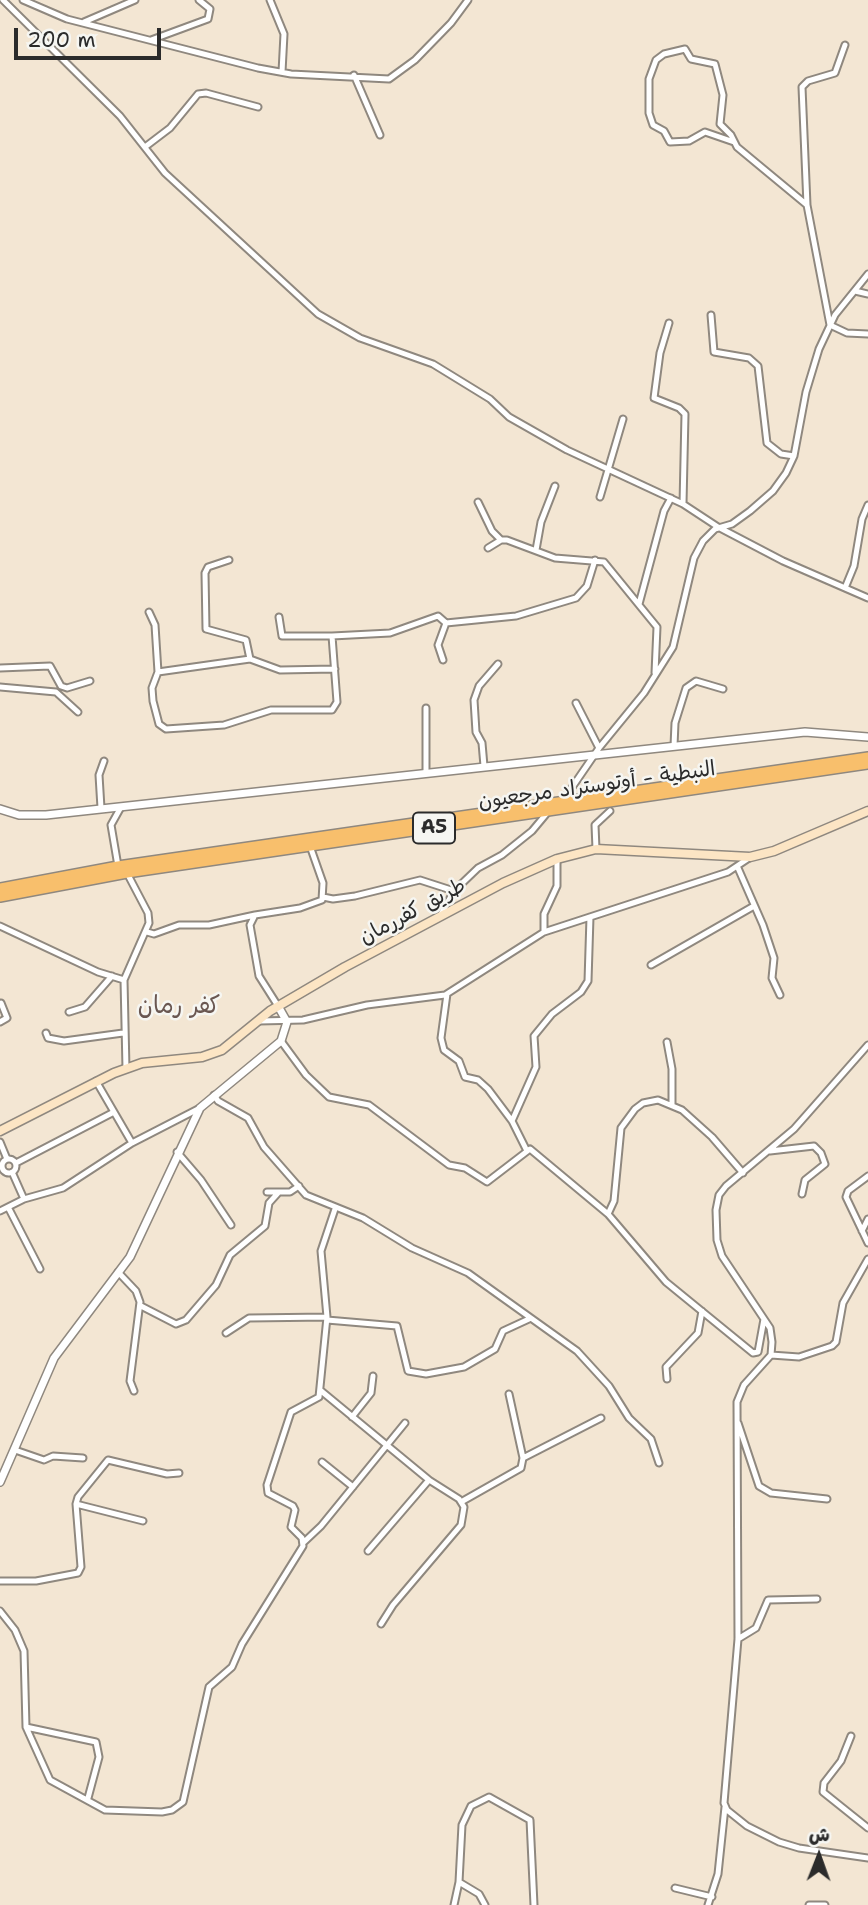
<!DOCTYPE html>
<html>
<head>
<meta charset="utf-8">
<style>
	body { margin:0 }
	#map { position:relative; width:868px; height:1905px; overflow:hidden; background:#f3e6d3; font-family:"Shantell Sans","Playpen Sans Arabic",sans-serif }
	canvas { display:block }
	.north { position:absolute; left:784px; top:1821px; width:70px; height:70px; -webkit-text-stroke:5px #f6f6f2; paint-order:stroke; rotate:1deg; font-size:19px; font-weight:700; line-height:28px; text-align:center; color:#2b2b2b }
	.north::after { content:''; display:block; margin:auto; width:24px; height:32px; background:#2b2b2b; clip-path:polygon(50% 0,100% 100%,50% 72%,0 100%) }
	.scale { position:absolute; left:14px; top:28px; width:147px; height:32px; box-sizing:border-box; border:4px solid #2b2b2b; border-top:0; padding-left:9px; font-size:21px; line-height:24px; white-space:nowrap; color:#2b2b2b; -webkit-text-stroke:5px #f6f6f2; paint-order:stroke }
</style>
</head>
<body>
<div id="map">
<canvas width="868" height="1905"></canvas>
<div class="north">ش</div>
<div class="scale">200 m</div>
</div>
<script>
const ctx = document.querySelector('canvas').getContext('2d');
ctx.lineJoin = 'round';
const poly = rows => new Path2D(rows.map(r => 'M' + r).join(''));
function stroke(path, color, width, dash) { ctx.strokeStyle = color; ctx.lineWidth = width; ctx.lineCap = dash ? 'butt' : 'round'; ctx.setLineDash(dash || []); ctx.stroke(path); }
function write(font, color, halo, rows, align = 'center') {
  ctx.font = font + ' "Shantell Sans","Playpen Sans Arabic",sans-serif'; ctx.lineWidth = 5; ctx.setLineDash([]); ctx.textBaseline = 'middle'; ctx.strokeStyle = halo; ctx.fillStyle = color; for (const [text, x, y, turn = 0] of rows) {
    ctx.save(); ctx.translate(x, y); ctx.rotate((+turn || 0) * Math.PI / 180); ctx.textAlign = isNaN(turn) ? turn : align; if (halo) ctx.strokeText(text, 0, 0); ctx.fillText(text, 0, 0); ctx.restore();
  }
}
const minor = poly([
	[3,0,120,116,165,173,318,314,360,338,433,364,490,399,509,417,567,450,683,504,718,527,783,561,868,598],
	[23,0,67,19,258,68,291,74,389,79,415,60,451,23,468,0],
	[270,0,284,34,282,72],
	[84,22,135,0],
	[151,40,208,19,210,9,199,0],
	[354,75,380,135],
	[734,142,705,132,689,141,670,142,664,131,653,125,649,113,649,79,656,60,664,54,685,49,691,59,715,64,723,95,720,124,731,135,737,147,807,205,830,325,847,333,868,334],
	[145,147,170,128,198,94,206,93,258,107],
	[807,205,802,87,808,81,835,73,845,45],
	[855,291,868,294],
	[711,315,714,352,749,358,758,366,767,443,781,454,794,456],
	[669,323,660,353,654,398,679,408,685,414,683,504],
	[600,497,623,419],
	[478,502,492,531,501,540],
	[488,548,501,540,507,540,555,558,604,562,657,627,655,673],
	[536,550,541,522,555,486],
	[229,560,208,567,205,573,206,629,246,640,250,659],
	[845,588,854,566,862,519,868,505],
	[639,604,664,511,671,498],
	[149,612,155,625,158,672,152,688,153,701,159,724,166,729,224,725,271,710,332,710,337,702,332,636,390,633,438,616,446,623],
	[279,617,282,636,332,636],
	[443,660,438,645,446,623,516,616,576,598,587,586,595,560],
	[0,668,50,666,61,686,67,688,90,681],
	[158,672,250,659,280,670,335,669],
	[0,687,56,692,78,712],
	[576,703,599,748],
	[426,708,426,772],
	[674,746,675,723,686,688,696,681,723,689],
	[484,766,482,743,476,732,474,700,479,686,498,664],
	[562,802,599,748,644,693,673,647,694,558,703,541,715,529,732,524,750,511,773,491,786,473,794,456,806,392,819,349,835,315,868,274],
	[101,808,99,775,104,761],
	[596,849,595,825,610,811],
	[118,866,111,825,121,807],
	[738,868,763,925,774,958,772,978,780,995],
	[323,897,333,899,355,896,420,880,454,891,478,868,502,855,532,831,547,813],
	[440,916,454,891],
	[0,926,98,972,124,980],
	[147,932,154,934,179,925,209,925,255,915],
	[544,932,544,914,557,886,557,859],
	[651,965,754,906],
	[447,994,441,1038,444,1050,459,1061,465,1077,478,1080,488,1089,512,1121,526,1149],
	[278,1006,259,976,250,925,255,915,300,908,322,900,323,883,310,846],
	[69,1012,85,1007,112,976],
	[259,1021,303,1020,367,1005,445,995,544,932,728,872,749,858],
	[0,1022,7,1018,1,1003],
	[46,1033,48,1038,64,1041,123,1033],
	[281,1041,306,1075,329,1097,369,1105,449,1165,465,1168,487,1182,530,1149,608,1214,614,1201,621,1128,635,1109,643,1103,658,1100,682,1110,712,1137,743,1173],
	[667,1042,672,1069,672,1104],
	[868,1045,794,1129,726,1186,719,1195,716,1210,717,1240,722,1256,770,1328,772,1342,771,1355,744,1385,737,1402,738,1639,724,1803,727,1810,747,1826,779,1842,799,1848,868,1858],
	[126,1069,124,980,149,923,148,913,127,873],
	[96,1081,132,1143],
	[214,1095,218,1101,248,1118,264,1147,306,1195,363,1218,412,1248,468,1273,577,1351,609,1386,629,1418,651,1439,659,1463],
	[512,1121,536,1067,534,1036,552,1014,581,992,588,981,590,917],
	[0,1142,7,1159],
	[770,1151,814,1146,821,1153,825,1164,805,1180,802,1194],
	[177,1152,201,1180,231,1225],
	'2 1166a7 7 0 1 1 14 0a7 7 0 1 1-14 0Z',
	[16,1163,114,1112],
	[12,1172,24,1199],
	[868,1176,848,1191,846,1197,868,1243],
	[267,1192,290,1192,299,1186],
	[8,1207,40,1269],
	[0,1211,24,1199,63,1188,132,1143,200,1108],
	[608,1214,666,1282,753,1353,758,1352,764,1319],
	[862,1231,868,1219],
	[118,1272,136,1291,140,1302,130,1381,134,1391],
	[141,1306,176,1324,186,1320,216,1285,230,1255,265,1226,269,1203,278,1193],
	[327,1320,397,1326,408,1371,426,1374,464,1367,495,1349,503,1331,529,1319],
	[226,1333,249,1318,327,1317],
	[771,1355,799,1357,832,1346,836,1342,843,1303,868,1259],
	[667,1379,666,1367,698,1333,702,1311],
	[320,1390,429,1480,459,1499,464,1507,461,1525,393,1605,381,1624],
	[352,1417,371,1393,373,1376],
	[738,1423,759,1486,771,1493,827,1499],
	[15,1450,44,1460,53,1456,83,1458],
	[523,1458,601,1418],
	[322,1462,353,1487],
	[461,1502,521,1468,523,1458,509,1394],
	[76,1504,143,1521],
	[304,1542,321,1526,405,1423],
	[368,1551,429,1480],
	[0,1581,36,1581,78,1573,81,1567,76,1504,78,1497,108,1460,167,1474,179,1473],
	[0,1611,15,1630,24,1651,26,1727,50,1780,105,1810,162,1812,172,1810,183,1802,209,1687,232,1667,242,1644,303,1546,302,1538,291,1527,295,1510,293,1506,268,1493,267,1485,291,1412,319,1397,327,1317,321,1251,335,1209],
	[738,1639,756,1628,768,1600,817,1599],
	[26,1727,96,1742,99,1757,88,1798],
	[851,1736,841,1761,824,1783,823,1792,868,1828],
	[459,1882,479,1894,485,1905],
	[675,1888,712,1897],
	[454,1905,459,1882,462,1825,471,1806,489,1797,530,1820,534,1905],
	[708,1905,718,1874,725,1807],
	[809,1905,825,1905]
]);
const tertiary = poly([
	[0,809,19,815,46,815,805,732,868,737],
	[0,1482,54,1358,130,1257,200,1108,281,1041,287,1022,278,1006]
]);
const secondary = poly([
	[0,1131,114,1073,142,1063,202,1057,222,1050,270,1011,345,967,503,883,557,859,596,849,750,857,774,851,868,811]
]);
const trunk = poly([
	[0,888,118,866,868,757],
	[0,897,127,873,868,764]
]);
const shields = [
	[434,828,42]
];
const shieldNames = [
	["A5",434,828]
];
const streetNames = [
	["النبطية - أوتوستراد مرجعيون",597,786,-8],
	["طريق كفررمان",413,912,-28]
];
const quarterNames = [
	["كفر رمان",179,1007]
];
stroke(minor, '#8f887f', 9);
stroke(tertiary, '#8f887f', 10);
stroke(secondary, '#8f887f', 11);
stroke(trunk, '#8f887f', 12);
stroke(minor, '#fff', 5);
stroke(tertiary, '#fff', 7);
stroke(secondary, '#fce5c4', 8);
stroke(trunk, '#f8bf6c', 9);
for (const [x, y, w] of shields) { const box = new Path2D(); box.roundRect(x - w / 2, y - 15.5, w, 31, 5); ctx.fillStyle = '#f6f6f2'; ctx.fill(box); stroke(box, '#2b2b2b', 2); }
write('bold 19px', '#2b2b2b', null, shieldNames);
write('21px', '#2b2b2b', '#f6f6f2', streetNames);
write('24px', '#6a5751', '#f6f6f2', quarterNames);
</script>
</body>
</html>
